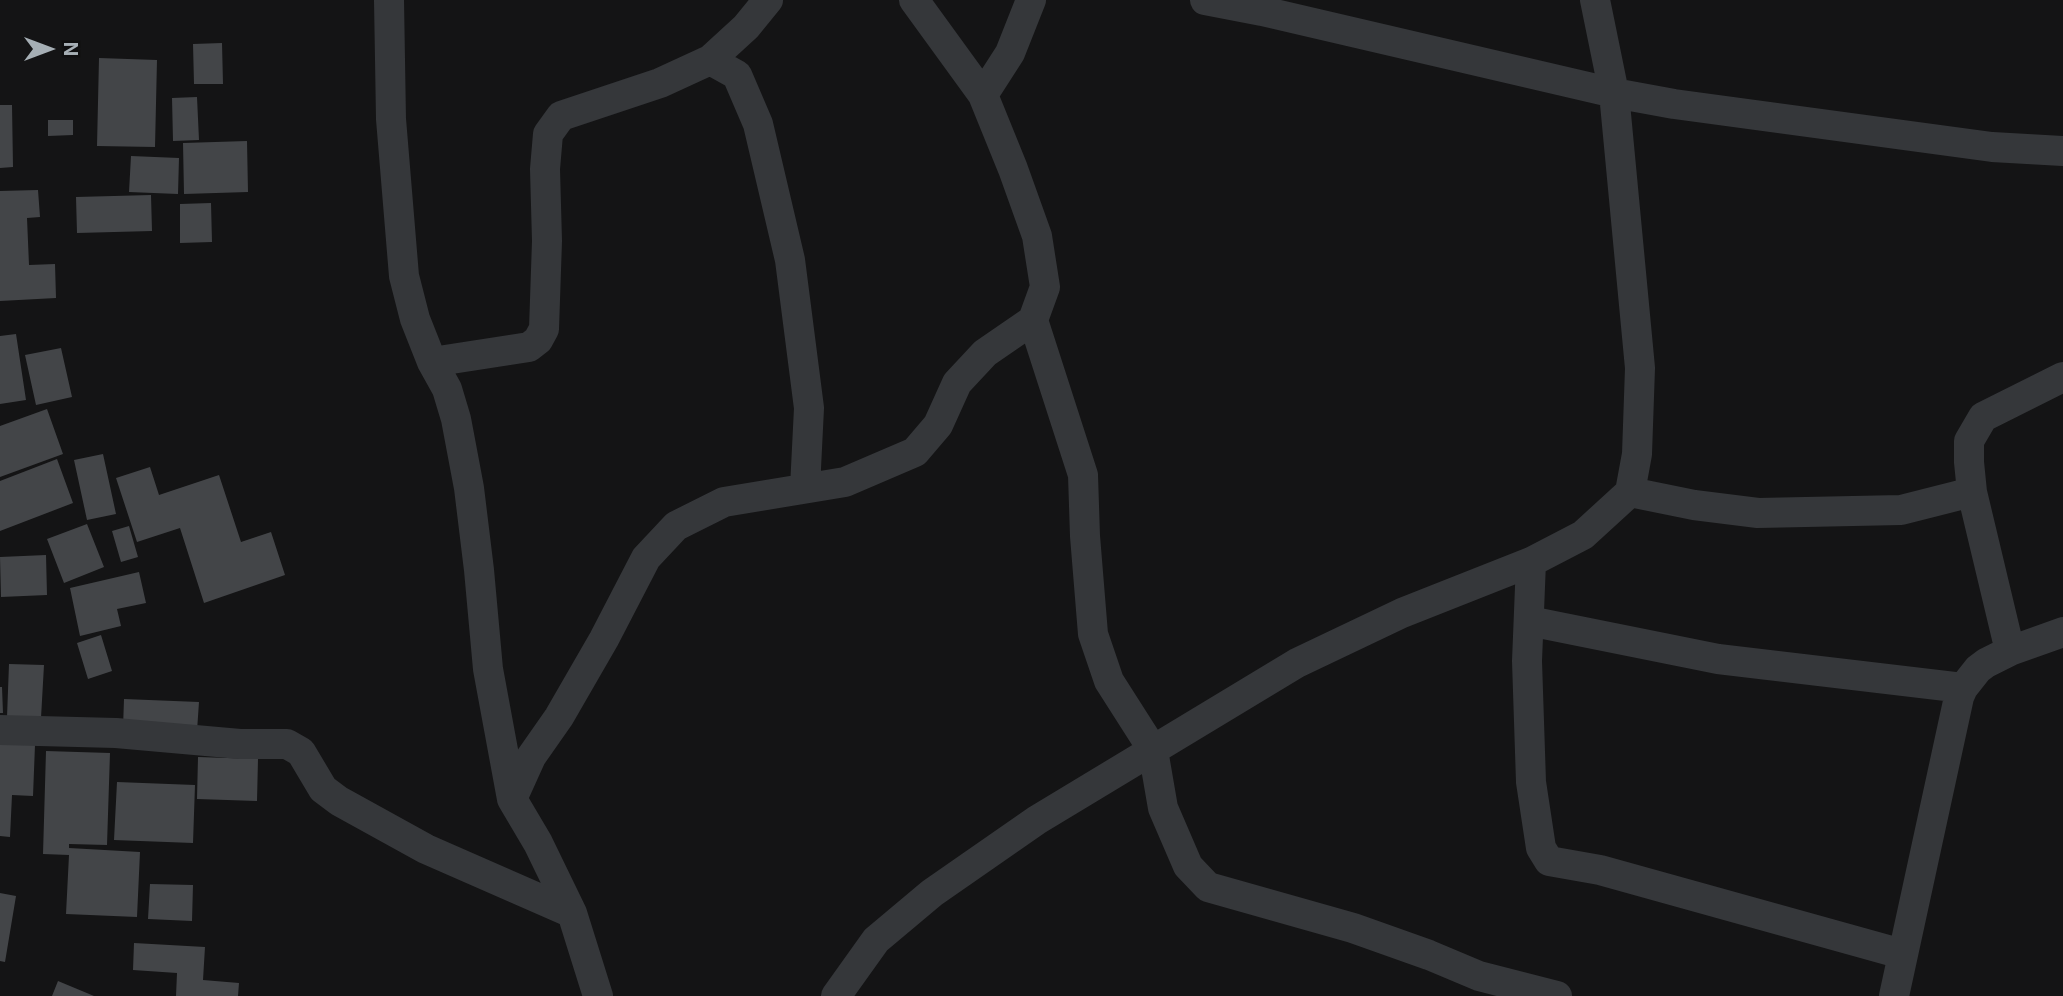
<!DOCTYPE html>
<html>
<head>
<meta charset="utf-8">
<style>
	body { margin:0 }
	#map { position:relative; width:2063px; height:996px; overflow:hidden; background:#141415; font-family:Inter,sans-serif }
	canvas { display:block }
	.north { position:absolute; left:14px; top:14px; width:70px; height:70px; -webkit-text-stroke:5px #0f0f10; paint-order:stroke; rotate:90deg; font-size:19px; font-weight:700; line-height:28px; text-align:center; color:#a6afb5 }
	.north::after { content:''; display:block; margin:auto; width:24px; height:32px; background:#a6afb5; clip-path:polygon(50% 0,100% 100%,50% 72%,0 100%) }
</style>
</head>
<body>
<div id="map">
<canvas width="2063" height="996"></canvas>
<div class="north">N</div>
</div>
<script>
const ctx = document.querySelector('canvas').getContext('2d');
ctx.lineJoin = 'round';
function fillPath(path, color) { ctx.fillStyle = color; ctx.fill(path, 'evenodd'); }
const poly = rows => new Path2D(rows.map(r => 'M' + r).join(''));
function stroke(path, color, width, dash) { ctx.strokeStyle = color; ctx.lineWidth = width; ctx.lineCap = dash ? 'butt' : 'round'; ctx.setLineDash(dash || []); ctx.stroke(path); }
const building = poly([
	[222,43,223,84,194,84,193,44],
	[99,58,157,60,155,147,97,146],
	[197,97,199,140,173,141,172,98],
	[0,105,12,105,13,167,0,168],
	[48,120,73,120,73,135,48,136],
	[247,141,248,192,184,194,183,143],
	[131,156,179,158,178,194,129,192],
	[38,190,40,217,27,218,29,265,55,264,56,298,0,301,0,191],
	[151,195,152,231,77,233,76,197],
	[211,203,212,242,180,243,180,204],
	[16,334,26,400,0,404,0,336],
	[61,348,72,397,36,405,25,355],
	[47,409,63,454,0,477,0,426],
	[103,454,116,514,87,520,74,460],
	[57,459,73,503,0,531,0,481],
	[150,467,159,495,219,475,241,542,271,532,285,575,204,603,180,528,137,542,116,478],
	[87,524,104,567,64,583,47,539],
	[129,526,138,557,121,562,112,531],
	[46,555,47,595,1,597,0,557],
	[139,572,146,603,117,609,121,626,80,636,70,588],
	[101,635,112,671,88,679,77,643],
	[9,664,44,665,41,718,7,717],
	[0,687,2,687,3,713,0,713],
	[124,699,199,702,197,731,123,728],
	[0,743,35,745,33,796,12,795,10,837,0,836],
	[46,751,110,753,107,845,69,844,69,848,140,852,137,917,66,914,69,855,43,854],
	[198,757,258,759,257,801,197,799],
	[117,782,195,785,193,843,114,840],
	[150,884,193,885,192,921,148,919],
	[0,893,16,896,5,962,0,961],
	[134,943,205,947,203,980,239,983,238,996,176,996,177,973,133,970],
	[58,981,94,996,52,996]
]);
const minor = poly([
	[389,0,391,119,404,276,415,319,432,362,447,389,456,419,469,488,479,570,488,669,512,799,538,843,572,913,598,996],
	[1205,0,1262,11,1614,93,1674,104,1992,147,2063,151],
	[710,60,737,75,758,124,790,260,809,408,805,488],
	[983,95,1010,53,1031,0],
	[1033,320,1083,475,1085,536,1093,634,1109,681,1153,750,1163,808,1188,866,1208,887,1353,928,1429,955,1479,976,1557,996],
	[432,362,529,347,538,340,544,329,547,241,545,169,548,134,561,116,660,83,710,60,746,27,768,0],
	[1630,492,1694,505,1758,513,1901,510,1972,492],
	[1531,562,1527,661,1531,782,1541,848,1549,861,1600,870,1902,954],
	[1529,621,1718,659,1963,688],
	[2010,651,1972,492,1969,462,1969,441,1983,417,2063,377],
	[0,730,116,733,240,744,287,744,301,752,323,789,339,801,426,849,572,913],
	[512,799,531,757,559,717,604,639,646,558,676,526,724,502,845,482,915,452,938,425,957,383,985,353,1033,320,1045,287,1037,236,1013,169,983,95,914,0],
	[836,996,876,940,932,893,1037,820,1297,663,1402,613,1531,562,1583,535,1630,492,1637,454,1640,368,1614,93,1595,0],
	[1894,996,1959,697,1963,688,1978,669,1986,663,2010,651,2063,632]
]);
fillPath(building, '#434548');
stroke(minor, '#35373a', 30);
</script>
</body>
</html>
